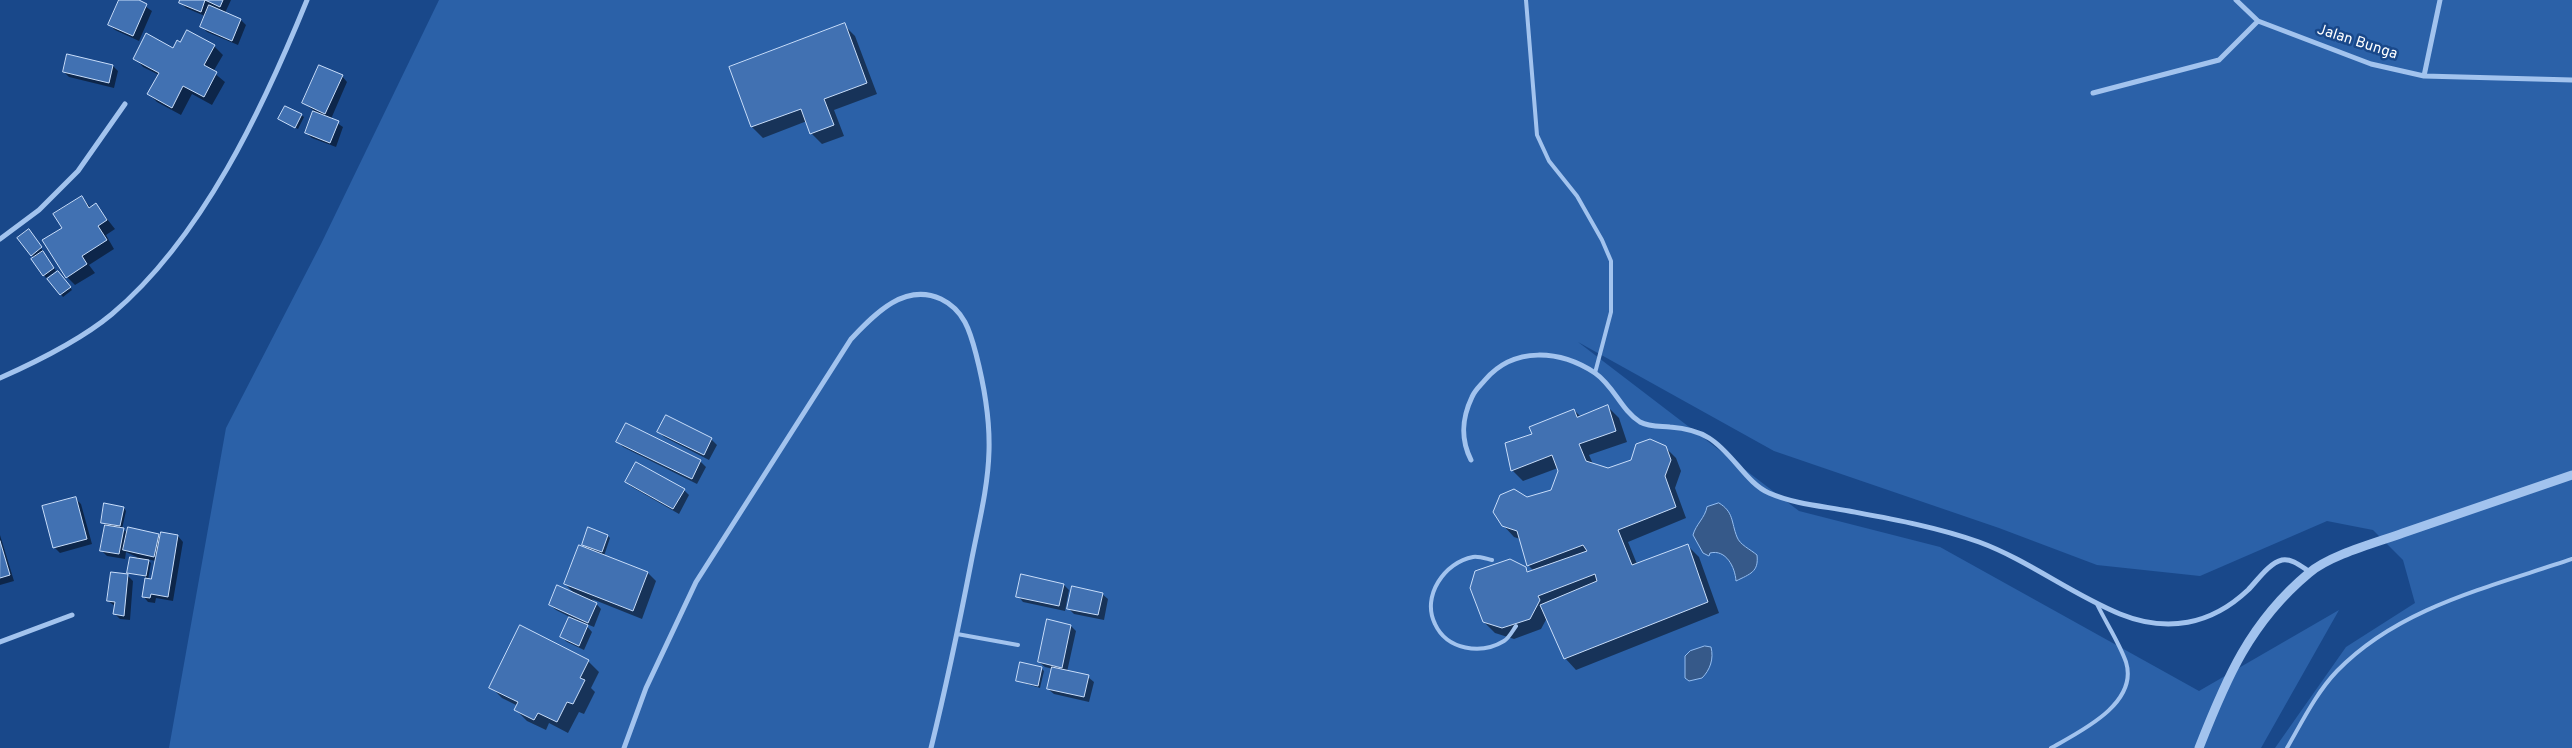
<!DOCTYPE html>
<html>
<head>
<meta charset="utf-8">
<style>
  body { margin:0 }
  canvas { display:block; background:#19488a }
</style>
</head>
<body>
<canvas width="2572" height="748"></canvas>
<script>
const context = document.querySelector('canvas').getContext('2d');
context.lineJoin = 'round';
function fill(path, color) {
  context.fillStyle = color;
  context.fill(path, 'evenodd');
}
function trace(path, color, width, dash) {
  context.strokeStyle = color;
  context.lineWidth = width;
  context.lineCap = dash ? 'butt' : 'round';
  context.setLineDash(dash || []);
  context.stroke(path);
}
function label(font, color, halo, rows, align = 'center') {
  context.font = font + ' Overpass,sans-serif';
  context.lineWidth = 5;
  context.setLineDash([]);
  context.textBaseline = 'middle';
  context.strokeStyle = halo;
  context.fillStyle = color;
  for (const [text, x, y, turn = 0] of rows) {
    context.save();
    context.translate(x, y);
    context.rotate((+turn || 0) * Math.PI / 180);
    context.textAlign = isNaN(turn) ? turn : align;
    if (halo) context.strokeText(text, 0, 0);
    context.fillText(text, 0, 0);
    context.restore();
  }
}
fill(new Path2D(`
  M439,0H2572V748H2275L2346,647L2415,603L2403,560L2373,530L2327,521L2200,576L2097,565L1999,528L1774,451L1578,342L1799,511L1940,547L2199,691L2339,610L2261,748H169L226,428L321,244Z`), '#2b61a8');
const water = new Path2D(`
  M1719,503C1734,512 1731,522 1737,537C1740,545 1750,549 1757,555C1759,572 1750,574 1736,581C1735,567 1726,549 1710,553L1709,556L1703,553L1693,535C1696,524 1705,518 1707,507Z
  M1705,646L1711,647C1714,659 1710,670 1702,678L1689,681L1685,678V656L1690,651Z`);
fill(water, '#365989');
trace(water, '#94bdf0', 1);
fill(new Path2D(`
  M120,0H136L152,11L139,41L115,30L109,24Z
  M181,0H231L225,13L241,20L246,25L238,45L207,32L201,26L205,16L186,8L180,2Z
  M844,25L855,36L877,94L834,110L844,136L822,144L811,133L807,121L763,138L752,127L730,67Z
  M181,43L214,46L223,55L213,72L225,82L212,105L192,94L181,115L157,102L149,94L159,75L143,67L135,58L174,49Z
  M113,66L118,71L114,88L69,77L64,72Z
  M342,76L347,82L331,119L343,127L336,147L312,138L306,133L314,111L304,103Z
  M301,115L304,117L298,129L279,119Z
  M82,197L91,208L96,205L115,229L106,235L114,249L89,265L95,273L75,285L67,277L63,228Z
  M31,233L56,271L46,278L32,255Z
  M60,275L72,290L63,297L49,280Z
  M1608,407L1619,418L1627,442L1589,455L1593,464L1608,470L1665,447L1676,458L1681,471L1675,488L1686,518L1628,542L1637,564L1688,546L1699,557L1719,613L1576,670L1565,658L1547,618L1541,629L1514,639L1495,633L1484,622L1525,568L1529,573L1534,571L1528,565L1520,539L1514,537L1503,525L1527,498L1552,491L1560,471L1558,468L1523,481L1512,470L1533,434L1574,410L1581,417Z
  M666,417L711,439L717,445L709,460L664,437L659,432Z
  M618,442L700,461L706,467L697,484L623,447Z
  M626,482L684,490L689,495L679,514L632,487Z
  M75,498L81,504L92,544L60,553L54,547Z
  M124,508L126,511L122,529L128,533L158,535L161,538L178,536L183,542L173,601L156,598L155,603L148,602L143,596L146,577L128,572L137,557L126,552L125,559L107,556L101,550L106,525L102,522ZM146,559L156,561L152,580H148L151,563Z
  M0,535L14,581L0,585Z
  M608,536L610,538L604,556L648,573L656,581L642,619L592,599L601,609L594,627L584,623L592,632L584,650L567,642L561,637L570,617L556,610L550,605L575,594L565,584L589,550L583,545Z
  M127,575L133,581L130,620L120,619L114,613L115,606L108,601Z
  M1064,585L1069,590L1065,611L1023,602L1018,596Z
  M1102,594L1108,599L1104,620L1074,614L1068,608Z
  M1071,626L1076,631L1067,672L1088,677L1094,682L1089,702L1054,694L1048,689L1053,669L1045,667L1039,662Z
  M588,661L599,672L591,688L595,692L584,714L579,712L568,733L549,723L546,730L527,721L516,710L518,706L502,698L491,687Z
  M1041,668L1044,671L1040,688L1017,681Z`), '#0007');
const building = new Path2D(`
  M119,0H139L147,4L133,36L108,25Z
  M180,0H223L220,7L205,0L201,12L179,3Z
  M209,5L241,19L232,41L200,27Z
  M845,23L867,83L824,99L834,125L810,134L801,109L751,127L729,67Z
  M187,30L215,45L204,65L217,72L204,97L183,86L172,108L147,94L159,73L133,59L146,33L173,48L177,40L180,42Z
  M67,54L113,65L109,83L63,72Z
  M319,65L343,75L325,114L302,103Z
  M285,106L302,114L295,128L278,119Z
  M313,111L339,121L330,143L305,133Z
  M82,196L89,208L96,203L107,220L98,226L107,240L82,256L87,264L66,278L42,240L62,228L53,214Z
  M29,229L42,247L31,256L17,238Z
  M43,251L54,268L43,276L31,259Z
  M58,271L71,287L60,295L47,279Z
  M1608,405L1616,431L1579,444L1586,461L1608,468L1631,460L1636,444L1650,439L1666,446L1671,460L1665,476L1676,507L1618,530L1632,565L1688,544L1708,602L1564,659L1540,605L1597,581L1595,574L1538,596L1540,600L1530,619L1502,628L1483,622L1470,588L1475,571L1510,559L1526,567L1527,572L1587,551L1583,545L1527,566L1517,531L1502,526L1493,512L1500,495L1514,489L1527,497L1551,490L1558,471L1552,455L1511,471L1505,443L1532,434L1529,427L1574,409L1577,417Z
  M666,415L712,438L704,455L657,432Z
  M626,423L701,460L692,479L616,442Z
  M636,462L685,489L673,509L625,482Z
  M76,497L87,539L53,548L42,506Z
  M104,503L124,507L120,526L101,523Z
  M105,525L124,528L119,554L100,551Z
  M128,527L159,534L154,557L123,550Z
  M588,527L608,535L602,552L582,545Z
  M161,532L178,535L168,597L151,594L150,598L142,597L145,578L151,579Z
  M0,541L10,575L0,578Z
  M579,545L648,572L633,611L564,584Z
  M130,557L149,560L146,576L127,573Z
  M111,572L128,574L124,616L113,614L115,602L107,601Z
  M1021,574L1064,584L1059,606L1016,597Z
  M557,585L597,603L588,623L549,605Z
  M1072,586L1103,593L1098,615L1067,609Z
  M569,617L588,625L579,646L560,637Z
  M1047,619L1071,625L1062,668L1038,662Z
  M520,625L589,660L580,678L585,680L573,704L567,702L557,722L538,713L534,720L514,710L518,702L489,688Z
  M1020,662L1042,667L1038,686L1016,681Z
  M1052,667L1089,675L1084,697L1047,689Z`);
fill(building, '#4171b2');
trace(building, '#c8ddfa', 1);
trace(new Path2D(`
  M1526,0L1537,135L1549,161L1577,196L1602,240L1611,261V312L1595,373
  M1492,560C1487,559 1479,556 1473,557C1445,562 1421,596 1435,624C1447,650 1481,655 1504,641C1509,638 1513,630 1516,626
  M957,634L1018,645
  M2051,748C2079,732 2139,704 2126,662C2119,642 2106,623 2097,604
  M2287,748C2302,722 2316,693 2337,671C2399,607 2490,587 2572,559`), '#a2c3ee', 4);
trace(new Path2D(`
  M2236,0L2258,21L2371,64L2424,76L2572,80
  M2424,76L2440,0
  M2093,93L2219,60L2258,21
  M0,239L39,210L78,171L125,104
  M0,378C36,362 82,339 112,314C203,237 263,108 307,0
  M1471,460C1460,438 1462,418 1472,397C1475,390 1480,386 1485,380C1514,346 1560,350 1595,373C1614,386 1621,410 1640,422C1649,427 1661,426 1670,427C1683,428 1698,431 1709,438C1732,452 1747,484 1769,493C1794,504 1822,506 1849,511C1892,519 1937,527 1979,542C2028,560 2071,594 2120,614C2167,633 2211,625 2248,590C2257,581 2269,563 2282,560C2292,558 2302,567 2310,572
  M0,642L72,615
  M624,748L646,688L696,582L851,339C874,315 904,282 941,299C964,310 970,331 976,354C984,385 990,419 989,451C988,489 978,526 971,563C959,625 946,687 931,748`), '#a2c3ee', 5);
trace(new Path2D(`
  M2199,748C2226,679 2250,622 2309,573C2330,555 2375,543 2403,533C2459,514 2516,494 2572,475`), '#a2c3ee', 9);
label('15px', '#fff', '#19488a', [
  ["Jalan Bunga",2357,43,18]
]);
</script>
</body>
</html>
